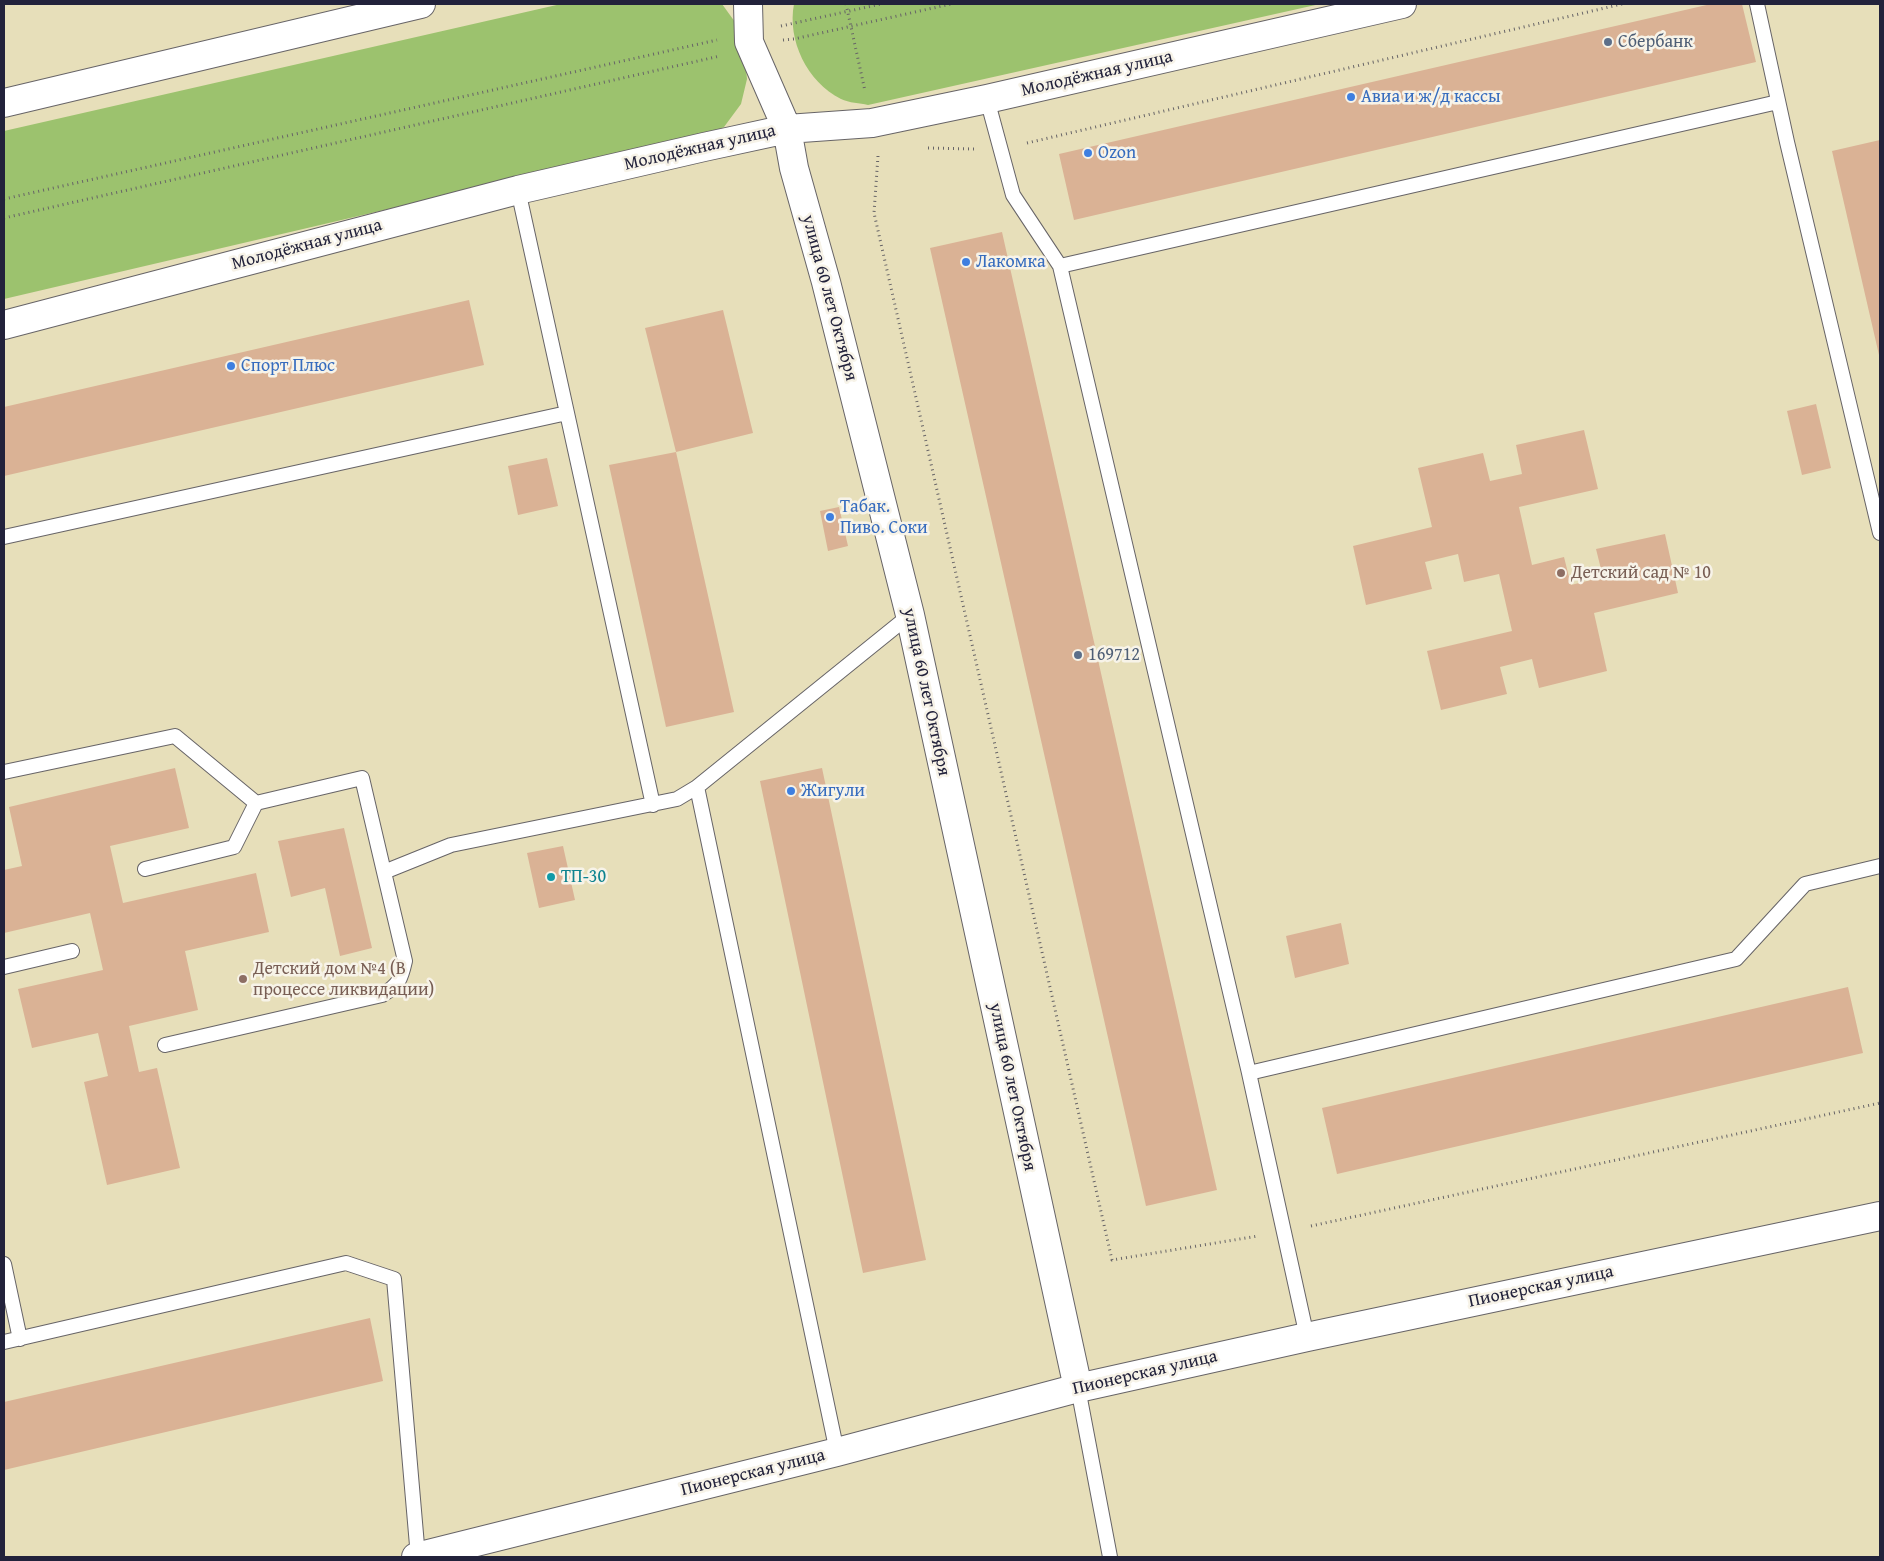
<!DOCTYPE html>
<html>
<head>
<meta charset="utf-8">
<style>
  body { margin:0 }
  #map { position:relative; width:1884px; height:1561px; overflow:hidden; background:#e7dfba; font-family:"Gentium Book Plus",serif }
  canvas { display:block }
  .frame { position:absolute; inset:0; border:5px solid #22223b; pointer-events:none }
</style>
</head>
<body>
<div id="map">
<canvas width="1884" height="1561"></canvas>
<div class="frame"></div>
</div>
<script>
const context = document.querySelector('canvas').getContext('2d');
context.lineJoin = 'round';
function fill(path, color) {
  context.fillStyle = color;
  context.fill(path, 'evenodd');
}
function trace(path, color, width, dash) {
  context.strokeStyle = color;
  context.lineWidth = width;
  context.lineCap = dash ? 'butt' : 'round';
  context.setLineDash(dash || []);
  context.stroke(path);
}
function label(font, color, halo, rows, align = 'center') {
  context.font = font + ' "Gentium Book Plus",serif';
  context.lineWidth = 5;
  context.setLineDash([]);
  context.textBaseline = 'middle';
  context.strokeStyle = halo;
  context.fillStyle = color;
  for (const [text, x, y, turn = 0] of rows) {
    context.save();
    context.translate(x, y);
    context.rotate((+turn || 0) * Math.PI / 180);
    context.textAlign = isNaN(turn) ? turn : align;
    if (halo) context.strokeText(text, 0, 0);
    context.fillText(text, 0, 0);
    context.restore();
  }
}
fill(new Path2D(`
  M561,4H722L735,22L744,50L747,79L741,104L724,127L709,134L4,299V131Z
  M794,4H1320L868,105C860,103 849,103 841,99C807,82 787,40 794,4Z`), '#9cc26e');
fill(new Path2D(`
  M1711,4H1742L1756,62L1074,220L1059,154Z
  M1880,140V355H1879L1832,151Z
  M1002,232L1217,1190L1146,1206L930,248Z
  M469,300L484,365L4,476V407Z
  M723,310L753,433L676,452L645,328Z
  M1816,404L1831,468L1802,475L1787,411Z
  M1584,430L1598,489L1519,507L1532,565L1564,557L1571,585L1603,577L1596,549L1665,534L1678,593L1594,613L1607,671L1539,688L1532,659L1500,667L1507,694L1441,710L1427,651L1512,631L1499,574L1464,582L1458,554L1425,562L1432,589L1366,605L1353,546L1432,527L1418,468L1483,453L1490,481L1522,474L1516,445Z
  M676,452L734,712L666,727L609,465Z
  M547,458L558,506L518,515L508,466Z
  M839,507L848,546L828,551L820,511Z
  M175,768L189,828L110,846L123,903L256,873L269,932L185,951L198,1010L129,1026L139,1072L157,1068L180,1168L107,1185L84,1082L108,1076L98,1033L32,1048L18,989L103,970L90,913L4,933V870L22,866L9,807Z
  M822,768L926,1260L863,1273L760,781Z
  M344,828L372,948L340,956L325,888L291,897L278,841Z
  M563,846L575,900L539,908L527,853Z
  M1341,923L1349,964L1295,978L1286,936Z
  M1848,987L1863,1053L1337,1174L1322,1108Z
  M370,1318L383,1381L4,1470V1402Z`), '#dab295');
const lane = new Path2D(`
  M1757,4L1787,142L1880,533
  M987,99L1013,195L1060,266
  M1778,102L1060,266L1249,1073L1736,959L1805,884L1880,866
  M518,190L567,413
  M4,537L567,413L653,805
  M4,772L175,736L256,803L362,778L384,872L451,845L677,799L697,787L837,1452
  M697,787L910,615
  M145,869L234,847L256,803
  M4,967L72,951
  M165,1045L382,995C399,985 401,979 405,961L384,872
  M1249,1073L1307,1337
  M4,1264L20,1339
  M4,1342L346,1263L394,1279L418,1557
  M1078,1388L1110,1557`);
const secondary = new Path2D(`
  M748,4L749,42L787,129L794,168L826,282L910,615L1078,1388
  M4,103L421,4
  M4,325L518,190L704,147L787,129L872,123L987,99L1402,4
  M416,1557L837,1452L1078,1388L1307,1337L1880,1216`);
trace(lane, '#676467', 16);
trace(secondary, '#676467', 30);
trace(new Path2D(`
  M846,4L865,91
  M781,26L881,4
  M783,40L794,39L951,4
  M1027,143L1622,4
  M928,148L974,149
  M878,156L874,213L1112,1260L1258,1236
  M4,199L717,40
  M4,218L720,56
  M1311,1226L1880,1103`), '#676467', 3, [1, 4]);
trace(lane, '#fff', 14);
trace(secondary, '#fff', 28);
for (const [x, y, r, color] of [
  [1608,42,5,"#5c6f8a"],
  [1351,97,5,"#3f7fe0"],
  [1088,153,5,"#3f7fe0"],
  [966,262,5,"#3f7fe0"],
  [231,366,5,"#3f7fe0"],
  [830,517,5,"#3f7fe0"],
  [1561,573,5,"#8d6e63"],
  [1078,655,5,"#5c6f8a"],
  [791,791,5,"#3f7fe0"],
  [551,877,5,"#0f9aa8"],
  [243,979,5,"#8d6e63"]
]) {
  const dot = new Path2D();
  dot.arc(x, y, r, 0, 2 * Math.PI);
  context.fillStyle = color;
  context.fill(dot);
  trace(dot, '#f7f3e8', 2);
}
label('18px', '#4e5e75', '#f7f3e8', [
  ["Сбербанк",1618,42],
  ["169712",1088,655]
], 'left');
label('18px', '#22223b', '#f7f3e8', [
  ["Молодёжная улица",1097,74,-13],
  ["Молодёжная улица",700,148,-13],
  ["Молодёжная улица",307,245,-15],
  ["улица 60 лет Октября",829,298,75],
  ["улица 60 лет Октября",926,692,78],
  ["улица 60 лет Октября",1012,1087,78],
  ["Пионерская улица",1541,1287,-12],
  ["Пионерская улица",1145,1373,-13],
  ["Пионерская улица",753,1473,-14]
]);
label('18px', '#366cbe', '#f7f3e8', [
  ["Авиа и ж/д кассы",1361,97],
  ["Ozon",1098,153],
  ["Лакомка",976,262],
  ["Спорт Плюс",241,366],
  ["Табак.",840,507],
  ["Пиво. Соки",840,528],
  ["Жигули",801,791]
], 'left');
label('18px', '#785e54', '#f7f3e8', [
  ["Детский сад № 10",1571,573],
  ["Детский дом №4 (В",253,969],
  ["процессе ликвидации)",253,990]
], 'left');
label('18px', '#0d838f', '#f7f3e8', [
  ["ТП-30",561,877]
], 'left');
</script>
</body>
</html>
